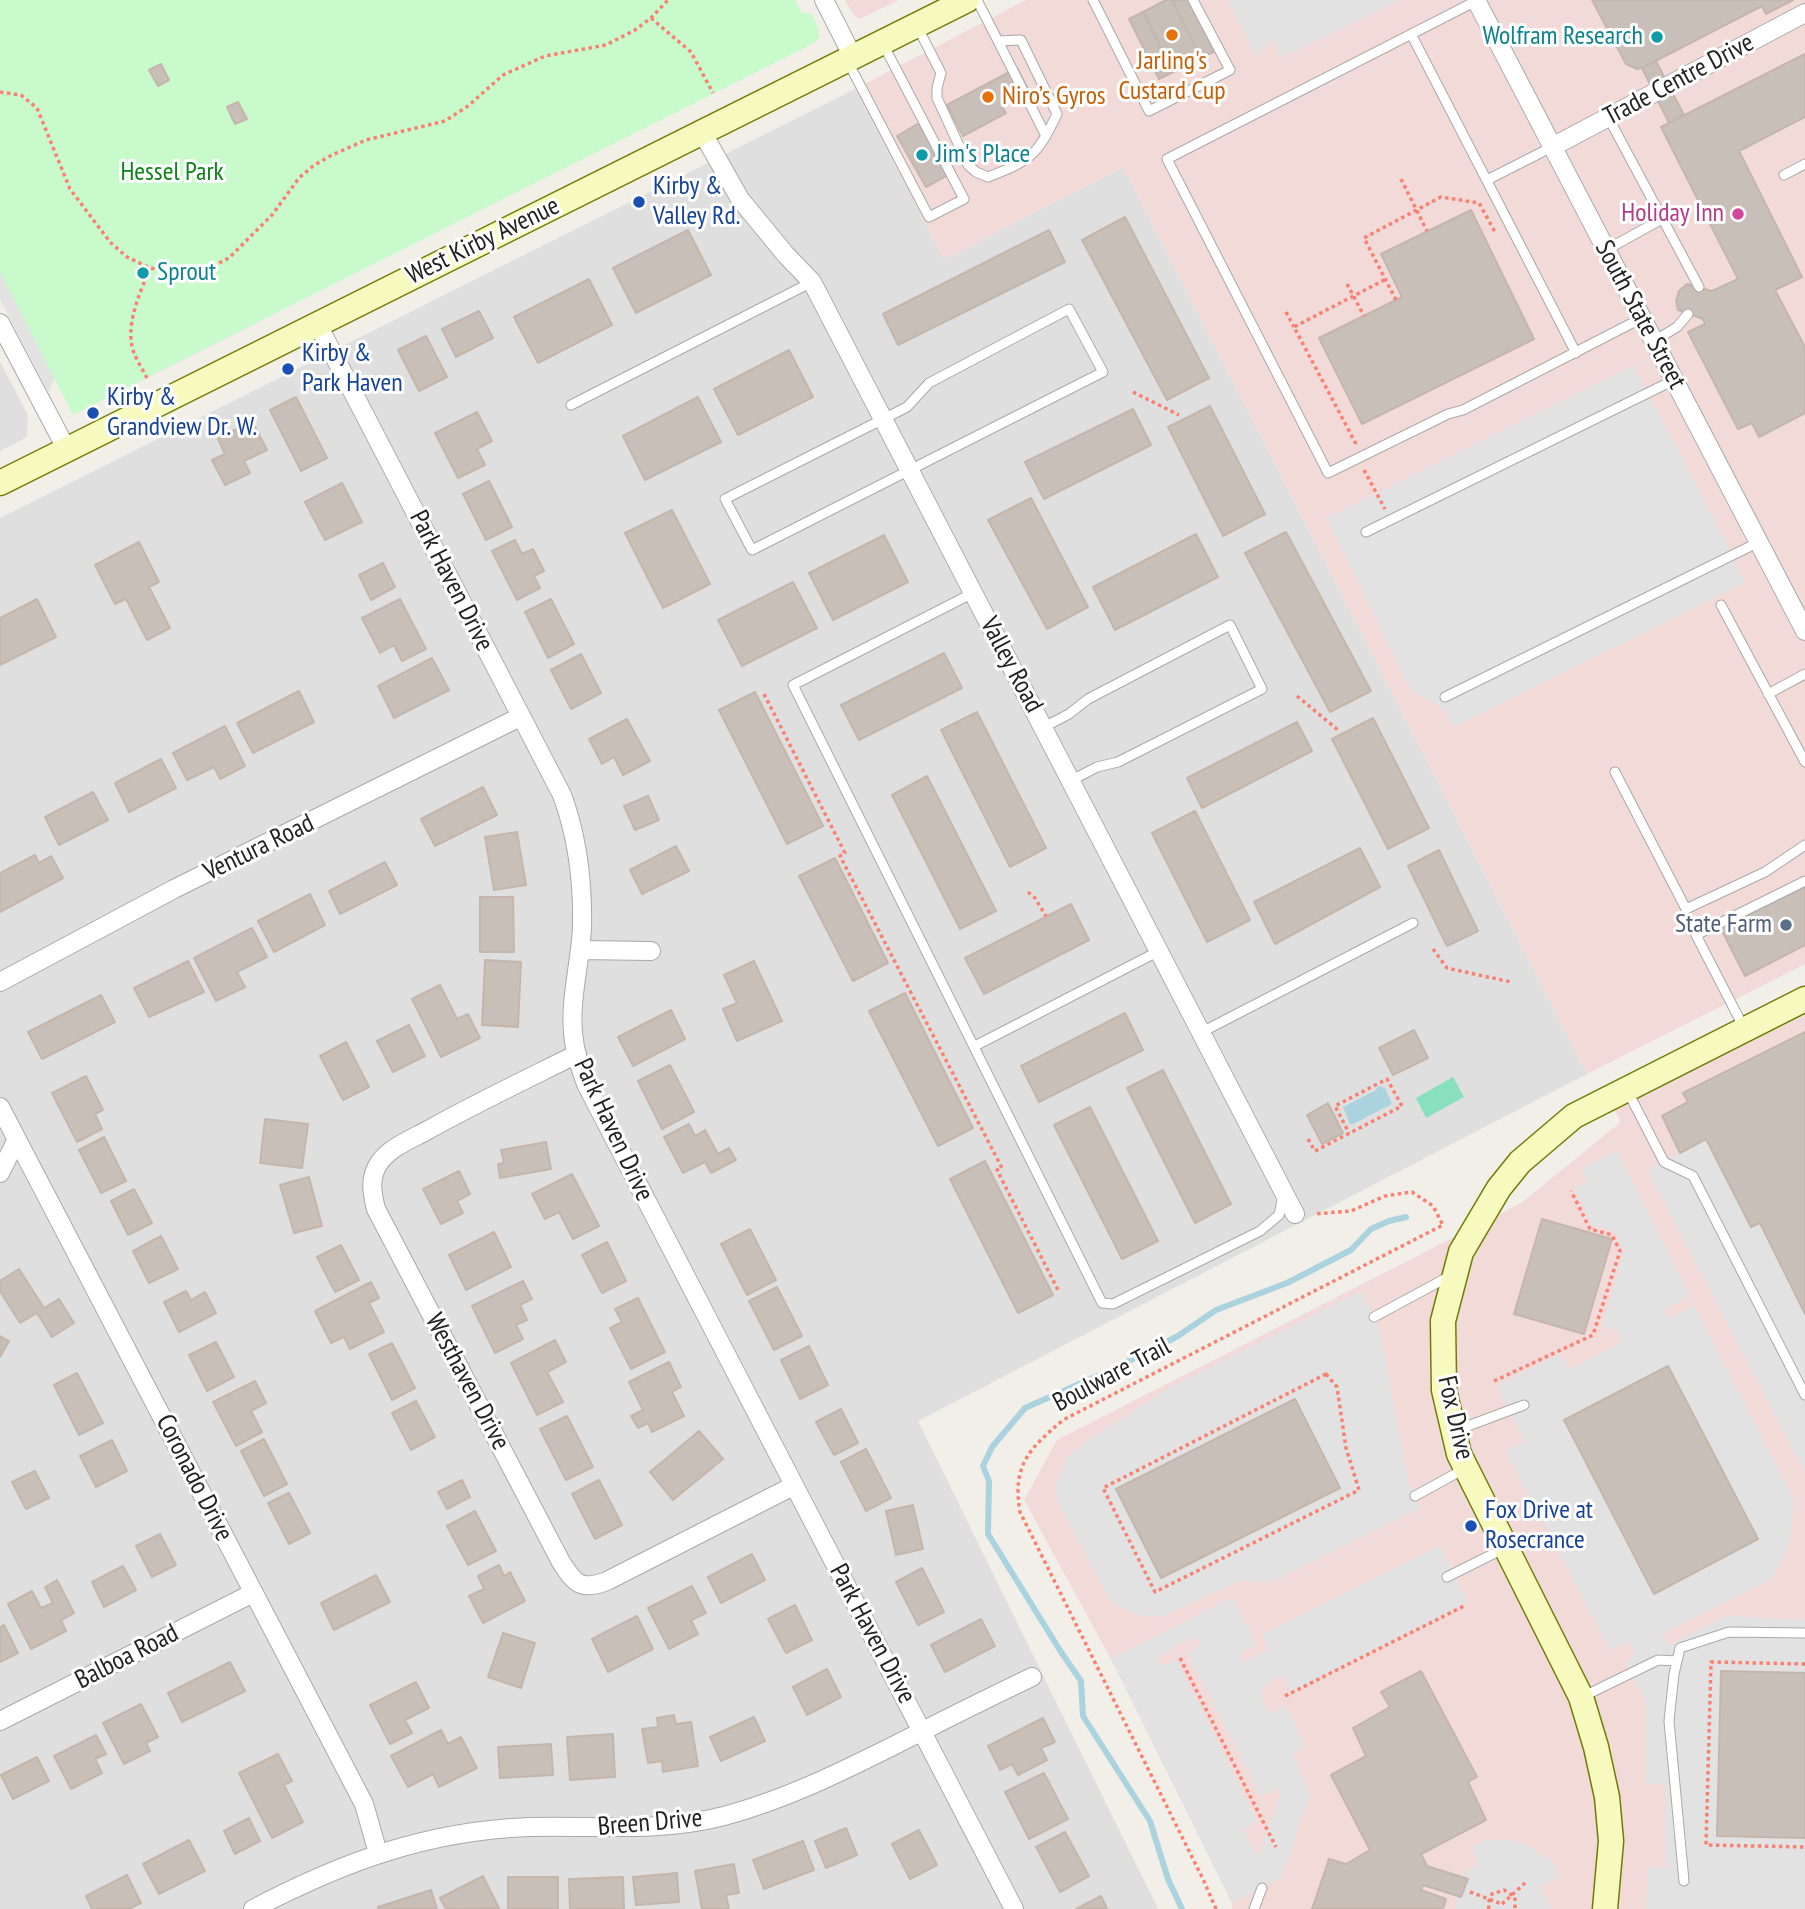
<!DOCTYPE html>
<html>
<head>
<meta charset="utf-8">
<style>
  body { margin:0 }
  canvas { display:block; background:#f2efe9 }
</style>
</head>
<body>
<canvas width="1805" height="1909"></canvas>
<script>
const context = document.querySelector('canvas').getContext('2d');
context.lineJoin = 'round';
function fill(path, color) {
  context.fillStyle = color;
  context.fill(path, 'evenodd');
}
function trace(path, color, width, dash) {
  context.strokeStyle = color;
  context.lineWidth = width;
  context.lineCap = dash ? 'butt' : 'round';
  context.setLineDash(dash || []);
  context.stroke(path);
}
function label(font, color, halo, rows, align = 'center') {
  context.font = font + ' "PT Sans Narrow",sans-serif';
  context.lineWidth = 6;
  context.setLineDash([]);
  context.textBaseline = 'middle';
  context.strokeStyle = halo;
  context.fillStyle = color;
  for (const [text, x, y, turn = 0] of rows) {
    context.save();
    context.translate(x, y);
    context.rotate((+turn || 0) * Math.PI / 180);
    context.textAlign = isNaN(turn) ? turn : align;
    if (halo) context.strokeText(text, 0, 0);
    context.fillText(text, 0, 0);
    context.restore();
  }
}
fill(new Path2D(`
  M855,89L944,259L1123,167L1587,1074L918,1421L1158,1909H0V518Z
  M0,362L28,415L27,437L0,451Z`), '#e0dfdf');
fill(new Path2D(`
  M845,0H899L860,19L853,14Z
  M1026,0H1805V964L1587,1074L1123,167L944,259L855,89Z
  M1805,1015V1909H1232V1903L1111,1659L1024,1500L1057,1440L1521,1203L1621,1122L1615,1110Z`), '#f2dad9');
fill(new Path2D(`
  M0,0H795L802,13L812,14L818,29L819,38L814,43L73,415L0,272Z`), '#c8facc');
fill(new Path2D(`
  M1453,1077L1464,1097L1426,1118L1416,1098Z`), '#88e0be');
fill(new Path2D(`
  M1227,0H1399L1281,58L1272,40L1257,57Z
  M0,272L54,378L49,393L0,300Z
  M1633,365L1733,556L1745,583L1453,727L1445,710L1411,690L1326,518Z
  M1706,1139L1751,1227L1760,1223L1805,1314V1473L1647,1170Z
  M1617,1151L1690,1296L1664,1310L1669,1318L1694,1305L1793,1498L1792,1527L1785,1554L1770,1580L1662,1634L1669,1645L1726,1616L1805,1620V1673L1721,1671L1717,1835L1805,1838V1909H1646L1648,1867L1666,1868L1665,1784L1646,1783V1702L1626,1664L1636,1651L1629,1641L1610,1650L1505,1451L1524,1441L1496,1386L1560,1354L1569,1369L1622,1342L1615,1329L1602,1327L1624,1251L1615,1232L1591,1224L1574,1188L1587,1181L1581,1169ZM1668,1366L1758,1539L1654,1594L1564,1420Z
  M1361,1291L1379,1326L1408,1481L1420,1508L1273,1582L1239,1581L1164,1616L1143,1617L1112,1604L1060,1507L1055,1487L1066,1458L1085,1442L1172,1386ZM1295,1399L1340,1488L1161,1578L1116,1489Z
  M1440,1546L1468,1602L1291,1692L1282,1674L1262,1688L1261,1697L1270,1714L1286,1706L1306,1747L1292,1755L1310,1793L1282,1878L1232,1903L1111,1659L1232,1597L1257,1645L1240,1654L1244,1662L1269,1649L1262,1634ZM1194,1637L1200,1640V1647L1187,1653L1261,1796L1275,1789L1281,1792L1260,1853L1255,1852L1243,1829L1257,1821L1176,1659L1164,1666L1159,1662L1158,1656Z
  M1505,1839L1525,1844L1551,1861L1560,1877L1540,1887L1551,1906L1550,1909H1455L1458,1896L1461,1897L1468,1879L1463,1877L1469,1869L1479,1863L1471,1847L1486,1840Z`), '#e2e2e2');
fill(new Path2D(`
  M1378,1086L1385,1088L1392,1104L1353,1124H1350L1343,1107L1376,1090Z`), '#aad3df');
trace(new Path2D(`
  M1182,1909L1168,1879L1150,1821L1083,1716L1081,1681L1061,1652L988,1534L989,1481L983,1466L992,1447L1025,1408L1113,1369L1178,1336L1216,1310L1287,1283L1351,1250L1371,1229L1389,1221L1406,1217`), '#aad3df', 6);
const building = new Path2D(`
  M1166,0H1172L1201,58L1173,72L1143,12Z
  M1172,0H1189L1215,51L1201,58Z
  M1592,0H1793L1766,14L1762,6L1642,68L1637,69L1626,64Z
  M1143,12L1173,72L1159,79L1129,19Z
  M1805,54V117L1739,151L1802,277L1775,290L1805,347V413L1759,437L1752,423L1738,429L1688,332L1705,324L1703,319L1678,310L1676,301L1679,291L1687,284L1712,291L1738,279L1661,127Z
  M1656,61L1684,115L1669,123L1642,68Z
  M161,64L169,80L158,86L149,70Z
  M1017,68L1028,89L1000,104L1006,113L963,136L947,105Z
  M238,102L247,119L235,124L227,107Z
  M919,123L948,175L926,187L897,136Z
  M1471,210L1534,339L1362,424L1319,338L1402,297L1381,254Z
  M1125,217L1209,378L1167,400L1082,240Z
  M688,230L711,275L636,313L613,268Z
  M1049,230L1065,262L898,345L883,314Z
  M589,279L612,325L538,363L514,317Z
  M479,311L493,338L456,357L442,329Z
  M426,336L447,377L419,391L398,350Z
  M789,350L813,397L738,435L714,389Z
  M296,397L327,458L301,471L270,410Z
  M698,397L721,442L645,480L623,436Z
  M1210,406L1265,514L1223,536L1168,427Z
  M1133,409L1151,445L1044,499L1025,462Z
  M477,412L492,441L477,449L485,465L458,478L435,433Z
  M252,421L267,450L244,461L250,473L225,485L212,460L225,454L218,439Z
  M489,481L512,527L486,540L463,494Z
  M342,483L362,522L325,540L305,502Z
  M1031,498L1088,607L1047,629L988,520Z
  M672,510L710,584L663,608L625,533Z
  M1286,532L1371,691L1330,712L1245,553Z
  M1196,534L1218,577L1115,630L1093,587Z
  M884,535L908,582L833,620L809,573Z
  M515,540L522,554L533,549L544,571L534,576L540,588L517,600L492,551Z
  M139,542L159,582L149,587L170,628L147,640L126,599L115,604L95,565Z
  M383,563L395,587L371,600L359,575Z
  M793,582L817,628L742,666L718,620Z
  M37,599L56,637L0,665V618Z
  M400,599L426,649L402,661L394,645L380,653L362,618Z
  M551,599L574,644L548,658L525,612Z
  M944,653L962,688L859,740L841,705Z
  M581,654L601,693L571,709L551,670Z
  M432,658L449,690L394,718L378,686Z
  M299,691L314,722L253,753L237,723Z
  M755,692L823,826L787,844L719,710Z
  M977,712L1046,848L1010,867L941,730Z
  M1373,718L1429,828L1388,849L1332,739Z
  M627,719L650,761L623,775L614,757L602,764L589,739Z
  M1297,722L1312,751L1202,808L1187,778Z
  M225,726L245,766L220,779L214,767L187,780L173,753Z
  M161,759L176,788L129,812L115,783Z
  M927,776L996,911L960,929L892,795Z
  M483,787L497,815L435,846L421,819Z
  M93,792L108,820L59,845L45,817Z
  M648,796L659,820L635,830L624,806Z
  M1195,811L1250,920L1207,942L1152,833Z
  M517,832L526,885L494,890L485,837Z
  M676,846L689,871L642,894L630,870Z
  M1360,848L1380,887L1275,944L1254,902Z
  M1439,850L1478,931L1447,946L1408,866Z
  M35,855L39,863L51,856L63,878L0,912V873Z
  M835,858L888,963L853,981L799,876Z
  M385,862L397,885L340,914L329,891Z
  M1805,883V945L1745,976L1720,927Z
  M310,894L325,925L274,952L258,921Z
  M480,897H513L514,952H480Z
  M1071,904L1089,940L984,994L965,958Z
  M252,928L267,957L237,972L245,987L216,1001L194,958Z
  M485,960L521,962L518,1027L482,1025Z
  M188,961L204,992L149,1017L134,988Z
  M754,961L782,1021L737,1041L723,1009L737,1003L724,975Z
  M440,985L457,1019L468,1014L480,1038L441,1057L412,999Z
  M905,993L973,1128L938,1146L869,1011Z
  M101,995L115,1022L42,1059L28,1032Z
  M671,1010L685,1039L633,1066L618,1037Z
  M1125,1013L1143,1050L1039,1102L1021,1066Z
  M409,1025L425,1056L393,1072L377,1041Z
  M1414,1030L1428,1058L1393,1075L1379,1048Z
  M1805,1032V1314L1760,1223L1751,1227L1706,1139L1680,1153L1662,1116L1688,1102L1683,1093Z
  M346,1042L369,1087L343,1100L320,1056Z
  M670,1065L694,1112L662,1129L638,1081Z
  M1163,1070L1231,1204L1195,1223L1127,1088Z
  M86,1076L103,1110L95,1114L102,1129L77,1142L52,1093Z
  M1328,1103L1343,1133L1322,1144L1307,1115Z
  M1090,1107L1158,1241L1122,1259L1054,1125Z
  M265,1119L308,1124L302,1168L260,1163Z
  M689,1124L695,1136L705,1130L718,1154L729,1148L736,1160L711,1173L705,1162L683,1173L664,1137Z
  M104,1137L126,1181L101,1193L79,1150Z
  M546,1142L551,1169L500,1178L498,1164L504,1163L501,1150Z
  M985,1161L1053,1295L1018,1313L950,1179Z
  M459,1171L470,1194L457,1201L463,1213L441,1224L423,1189Z
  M572,1174L599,1226L573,1239L559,1212L545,1219L532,1194Z
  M309,1177L322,1226L294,1233L280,1185Z
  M134,1189L152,1223L128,1235L111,1201Z
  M1542,1219L1612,1239L1584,1334L1514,1314Z
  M750,1229L776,1280L747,1295L721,1244Z
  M494,1232L511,1267L466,1290L449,1255Z
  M161,1236L178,1269L149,1283L133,1251Z
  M607,1242L626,1281L602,1293L582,1255Z
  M341,1245L359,1280L335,1292L317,1257Z
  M19,1269L44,1308L59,1299L74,1323L52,1337L37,1313L20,1323L0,1291V1281Z
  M523,1281L532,1299L520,1305L527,1320L516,1325L523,1339L495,1353L472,1306Z
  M371,1282L379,1298L369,1303L384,1332L350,1349L344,1337L331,1343L315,1311Z
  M777,1287L802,1336L774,1350L749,1301Z
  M186,1291L191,1300L205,1292L216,1313L179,1332L164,1302Z
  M638,1298L665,1352L631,1369L610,1328L622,1322L615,1309Z
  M0,1336L9,1341L0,1357Z
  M555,1340L566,1362L547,1372L563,1402L537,1415L511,1363Z
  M216,1342L234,1377L207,1391L189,1355Z
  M392,1343L415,1388L392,1400L369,1354Z
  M809,1346L828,1385L800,1399L781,1360Z
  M669,1362L681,1387L672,1392L684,1416L652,1432L648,1423L638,1428L631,1416L643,1410L629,1382Z
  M1668,1366L1758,1539L1654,1594L1564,1420Z
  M77,1373L103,1423L79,1435L54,1385Z
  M255,1381L266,1403L251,1411L262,1432L236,1446L213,1402Z
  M1295,1399L1340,1488L1161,1578L1116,1489Z
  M416,1401L435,1437L411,1450L392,1413Z
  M841,1409L858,1443L834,1455L816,1422Z
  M567,1416L593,1467L566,1480L540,1429Z
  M699,1431L723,1459L673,1500L650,1472Z
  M264,1439L287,1484L264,1496L241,1451Z
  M112,1440L127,1471L96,1487L80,1456Z
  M866,1449L891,1498L866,1511L841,1462Z
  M35,1471L49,1498L26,1509L12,1482Z
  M462,1480L470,1497L447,1509L438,1492Z
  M599,1480L622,1525L595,1539L572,1494Z
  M289,1493L310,1533L289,1544L268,1503Z
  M913,1505L923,1549L896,1555L886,1511Z
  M475,1511L496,1551L468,1565L447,1526Z
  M160,1534L176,1565L152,1577L136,1546Z
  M752,1554L765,1580L721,1603L708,1577Z
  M499,1565L504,1576L510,1572L525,1601L483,1623L469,1596L484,1589L478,1576Z
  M123,1566L136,1590L104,1607L92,1582Z
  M922,1568L944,1612L918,1625L896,1582Z
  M376,1575L390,1602L334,1630L321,1603Z
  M57,1580L74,1613L61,1620L66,1631L31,1649L8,1604L32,1591L41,1608L53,1603L45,1587Z
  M692,1586L706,1613L691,1620L698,1634L669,1649L648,1608Z
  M795,1605L812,1640L786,1653L768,1619Z
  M637,1616L653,1649L608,1672L592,1639Z
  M981,1619L995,1646L945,1672L931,1645Z
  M4,1625L18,1653L0,1662V1627Z
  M503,1633L535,1643L521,1688L488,1677Z
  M230,1662L245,1691L182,1722L168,1693Z
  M827,1669L841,1697L807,1715L793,1687Z
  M1421,1671L1477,1777L1468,1782L1486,1820L1421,1854L1427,1866L1468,1879L1461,1897L1423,1885L1421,1890L1446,1899L1443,1909H1312L1329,1859L1346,1864L1370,1850L1331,1775L1366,1756L1353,1728L1390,1707L1381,1692Z
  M1721,1671L1805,1673V1838L1717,1836Z
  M416,1682L429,1708L405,1720L412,1733L390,1744L370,1705Z
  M141,1704L158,1737L146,1743L150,1751L124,1764L103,1723Z
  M674,1715L676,1724L691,1722L698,1766L663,1772L662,1761L648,1763L642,1729L658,1727L657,1718Z
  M754,1717L765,1741L721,1761L710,1737Z
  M1043,1718L1055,1742L1041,1748L1047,1760L1018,1775L1012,1764L1000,1770L988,1746Z
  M441,1730L448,1744L461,1737L477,1768L439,1787L433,1774L408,1787L391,1756Z
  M613,1734L615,1777L570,1780L567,1737Z
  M96,1735L106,1754L95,1759L102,1773L71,1789L54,1756Z
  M551,1744L553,1775L500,1778L498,1747Z
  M278,1754L292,1781L284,1785L303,1822L272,1838L239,1773Z
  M37,1757L49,1781L13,1799L1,1775Z
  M1044,1773L1068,1819L1029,1839L1005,1792Z
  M249,1818L260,1841L235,1854L224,1831Z
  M846,1828L857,1855L826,1868L815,1841Z
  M919,1830L937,1865L910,1879L892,1844Z
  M1065,1832L1089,1876L1060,1892L1036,1847Z
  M189,1840L205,1871L159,1894L143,1864Z
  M803,1841L814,1870L764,1889L753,1860Z
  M734,1864L739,1893L726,1895L729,1909H702L695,1871Z
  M677,1873L679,1902L636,1905L633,1877Z
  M127,1875L141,1903L129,1909H92L86,1896Z
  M483,1876L499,1908L446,1909L440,1898Z
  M508,1877H558V1909H508Z
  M623,1877L624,1909H570L569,1879Z
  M431,1890L437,1909H378V1907Z
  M1101,1896L1107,1909H1076Z`);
fill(building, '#c7bfb8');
trace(building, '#c4b6ab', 2);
const lane = new Path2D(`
  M1093,0L1149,111L1230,70L1193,0
  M1476,1L1167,159L1328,473L1448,414L1463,410L1642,318
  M917,26L941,73L937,88V98L968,165L976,172L988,177C1030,161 1037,156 1057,114L1021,40L998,41L977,0
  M1411,34L1576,353
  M998,41L1046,136
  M848,62L929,217L964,199L883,44
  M1608,117L1699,287
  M1784,175L1805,164
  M1487,180L1552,147
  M1606,250L1662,219
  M1069,309L1103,372L752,550L725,499L907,407L929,383Z
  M1654,341L1677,327L1688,314
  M571,405L812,282
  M1366,532L1674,380
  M973,593L793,685L1102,1303L1113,1304L1260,1231L1279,1215L1283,1195
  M1721,605L1805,762
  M1768,694L1805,674
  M1445,697L1759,542
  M1044,727L1069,714L1088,699L1230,625L1262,689L1118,762L1097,767L1072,780
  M1615,772L1686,909L1765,872L1805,845
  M1744,1028L1696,935L1805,881
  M1202,1032L1413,923
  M975,1046L1159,951
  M1627,1090L1664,1162L1693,1176L1805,1395
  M1374,1317L1450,1276
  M1457,1430L1524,1405
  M1415,1496L1464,1469
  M1447,1577L1505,1548
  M1582,1697L1658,1660L1677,1661
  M1684,1881L1669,1721L1674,1674L1680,1648L1729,1632L1805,1633
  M1254,1909L1262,1888`);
const street = new Path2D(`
  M824,0L853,57
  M1476,0L1805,631
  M702,132L740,199L786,255L812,282L1295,1214
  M1552,147L1805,13
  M0,323L67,450
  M318,325L562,795C578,838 583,882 582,928C580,967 567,1008 575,1047C577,1060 582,1072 586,1084L1014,1909
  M580,950L651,951
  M0,982L174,889L520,717
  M577,1054C527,1079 476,1103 428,1130C412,1139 390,1147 379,1163C369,1178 372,1193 376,1209L561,1562C575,1584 581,1591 607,1581L793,1486
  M0,1107L364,1804L378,1853
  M0,1173L17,1139
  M0,1721L253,1593
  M253,1909C343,1862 426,1831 529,1827C595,1825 658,1833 724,1816C784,1800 839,1773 895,1745C940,1722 986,1699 1032,1677`);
const secondary = new Path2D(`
  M0,483L967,0
  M1605,1909L1611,1841L1607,1797L1596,1747L1581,1697L1459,1454L1444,1390L1443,1321L1461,1252L1499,1188L1520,1162L1574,1116L1805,999`);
trace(lane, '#a9a9a9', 11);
trace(street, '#a9a9a9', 20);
trace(secondary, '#707d05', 27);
trace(new Path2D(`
  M651,18L691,52L713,93
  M0,92L21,95L37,108L70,189L110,242L127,257L150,268L184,273L209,268L229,258L272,215L299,178L313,166L332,155L366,140L445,121L468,106L503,75L545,56L606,45L635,30L651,18L668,0
  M1401,179L1427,231
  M1347,284L1364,316
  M1396,300L1364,238L1441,197L1479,203L1495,232
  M1286,312L1294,327
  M147,378C143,370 137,361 134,353C124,326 140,293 150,268
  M1133,392L1179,415
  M1356,444L1294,327L1386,279
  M1364,470L1385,509
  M764,694L845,853L840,856L1002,1168L997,1170L1059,1292
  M1297,696L1338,730
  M1028,892L1035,898L1046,916
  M1433,949L1447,968L1511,982
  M1308,1139L1315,1151L1402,1106L1387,1079L1335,1106L1349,1133
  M1326,1374L1337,1387L1346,1448L1359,1490L1155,1592L1103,1488Z
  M1494,1381L1593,1335L1620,1251L1612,1235L1590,1229L1571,1191
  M1180,1658L1276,1847
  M1805,1664L1711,1662L1706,1845L1805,1847
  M1285,1696L1466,1605
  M1470,1892L1502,1904
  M1502,1904L1525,1883
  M1216,1909L1203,1879L1020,1512C1012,1465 1029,1449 1063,1420L1443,1225L1433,1206L1412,1192L1385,1196L1351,1211L1314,1214
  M1489,1909L1488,1903L1492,1894L1504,1890L1515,1897V1909`), '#fa8072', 3.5, [3.5, 3.5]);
trace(lane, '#fff', 9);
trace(street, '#fff', 18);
trace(secondary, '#f7fabf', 24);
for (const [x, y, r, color] of [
  [1172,35,7,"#e8710a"],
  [1657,37,7,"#0f9aa8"],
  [988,97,7,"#e8710a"],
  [922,155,7,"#0f9aa8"],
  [639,202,7,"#1a4fb4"],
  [1738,214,7,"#d1479c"],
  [143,273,7,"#0f9aa8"],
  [288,369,7,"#1a4fb4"],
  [93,413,7,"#1a4fb4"],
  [1786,925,7,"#5c6f8a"],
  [1471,1526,7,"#1a4fb4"]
]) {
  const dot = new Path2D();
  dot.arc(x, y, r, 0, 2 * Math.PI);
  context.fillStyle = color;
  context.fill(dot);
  trace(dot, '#fff', 2.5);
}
label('26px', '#0d838f', '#fff', [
  ["Wolfram Research",1643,37,"right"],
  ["Jim's Place",936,155],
  ["Sprout",157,273]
], 'left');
label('26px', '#c56008', '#fff', [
  ["Jarling's",1172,62],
  ["Custard Cup",1172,92],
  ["Niro’s Gyros",1002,97,"left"]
]);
label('26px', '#222', '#fff', [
  ["Trade Centre Drive",1679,80,-28],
  ["West Kirby Avenue",483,241,-26],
  ["South State Street",1640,315,62],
  ["Park Haven Drive",451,581,63],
  ["Valley Road",1011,665,62],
  ["Ventura Road",259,848,-26],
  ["Park Haven Drive",613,1130,65],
  ["Boulware Trail",1112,1375,-28],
  ["Westhaven Drive",467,1382,62],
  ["Fox Drive",1455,1418,77],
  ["Coronado Drive",194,1478,63],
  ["Park Haven Drive",872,1634,62],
  ["Balboa Road",127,1657,-27],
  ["Breen Drive",650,1823,-5]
]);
label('26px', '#0c8416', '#fff', [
  ["Hessel Park",172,173]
]);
label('26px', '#164399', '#fff', [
  ["Kirby &",653,187],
  ["Valley Rd.",653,217],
  ["Kirby &",302,354],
  ["Park Haven",302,384],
  ["Kirby &",107,398],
  ["Grandview Dr. W.",107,428],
  ["Fox Drive at",1485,1511],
  ["Rosecrance",1485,1541]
], 'left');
label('26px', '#b23c85', '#fff', [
  ["Holiday Inn",1724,214]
], 'right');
label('26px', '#4e5e75', '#fff', [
  ["State Farm",1772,925]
], 'right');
</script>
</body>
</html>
